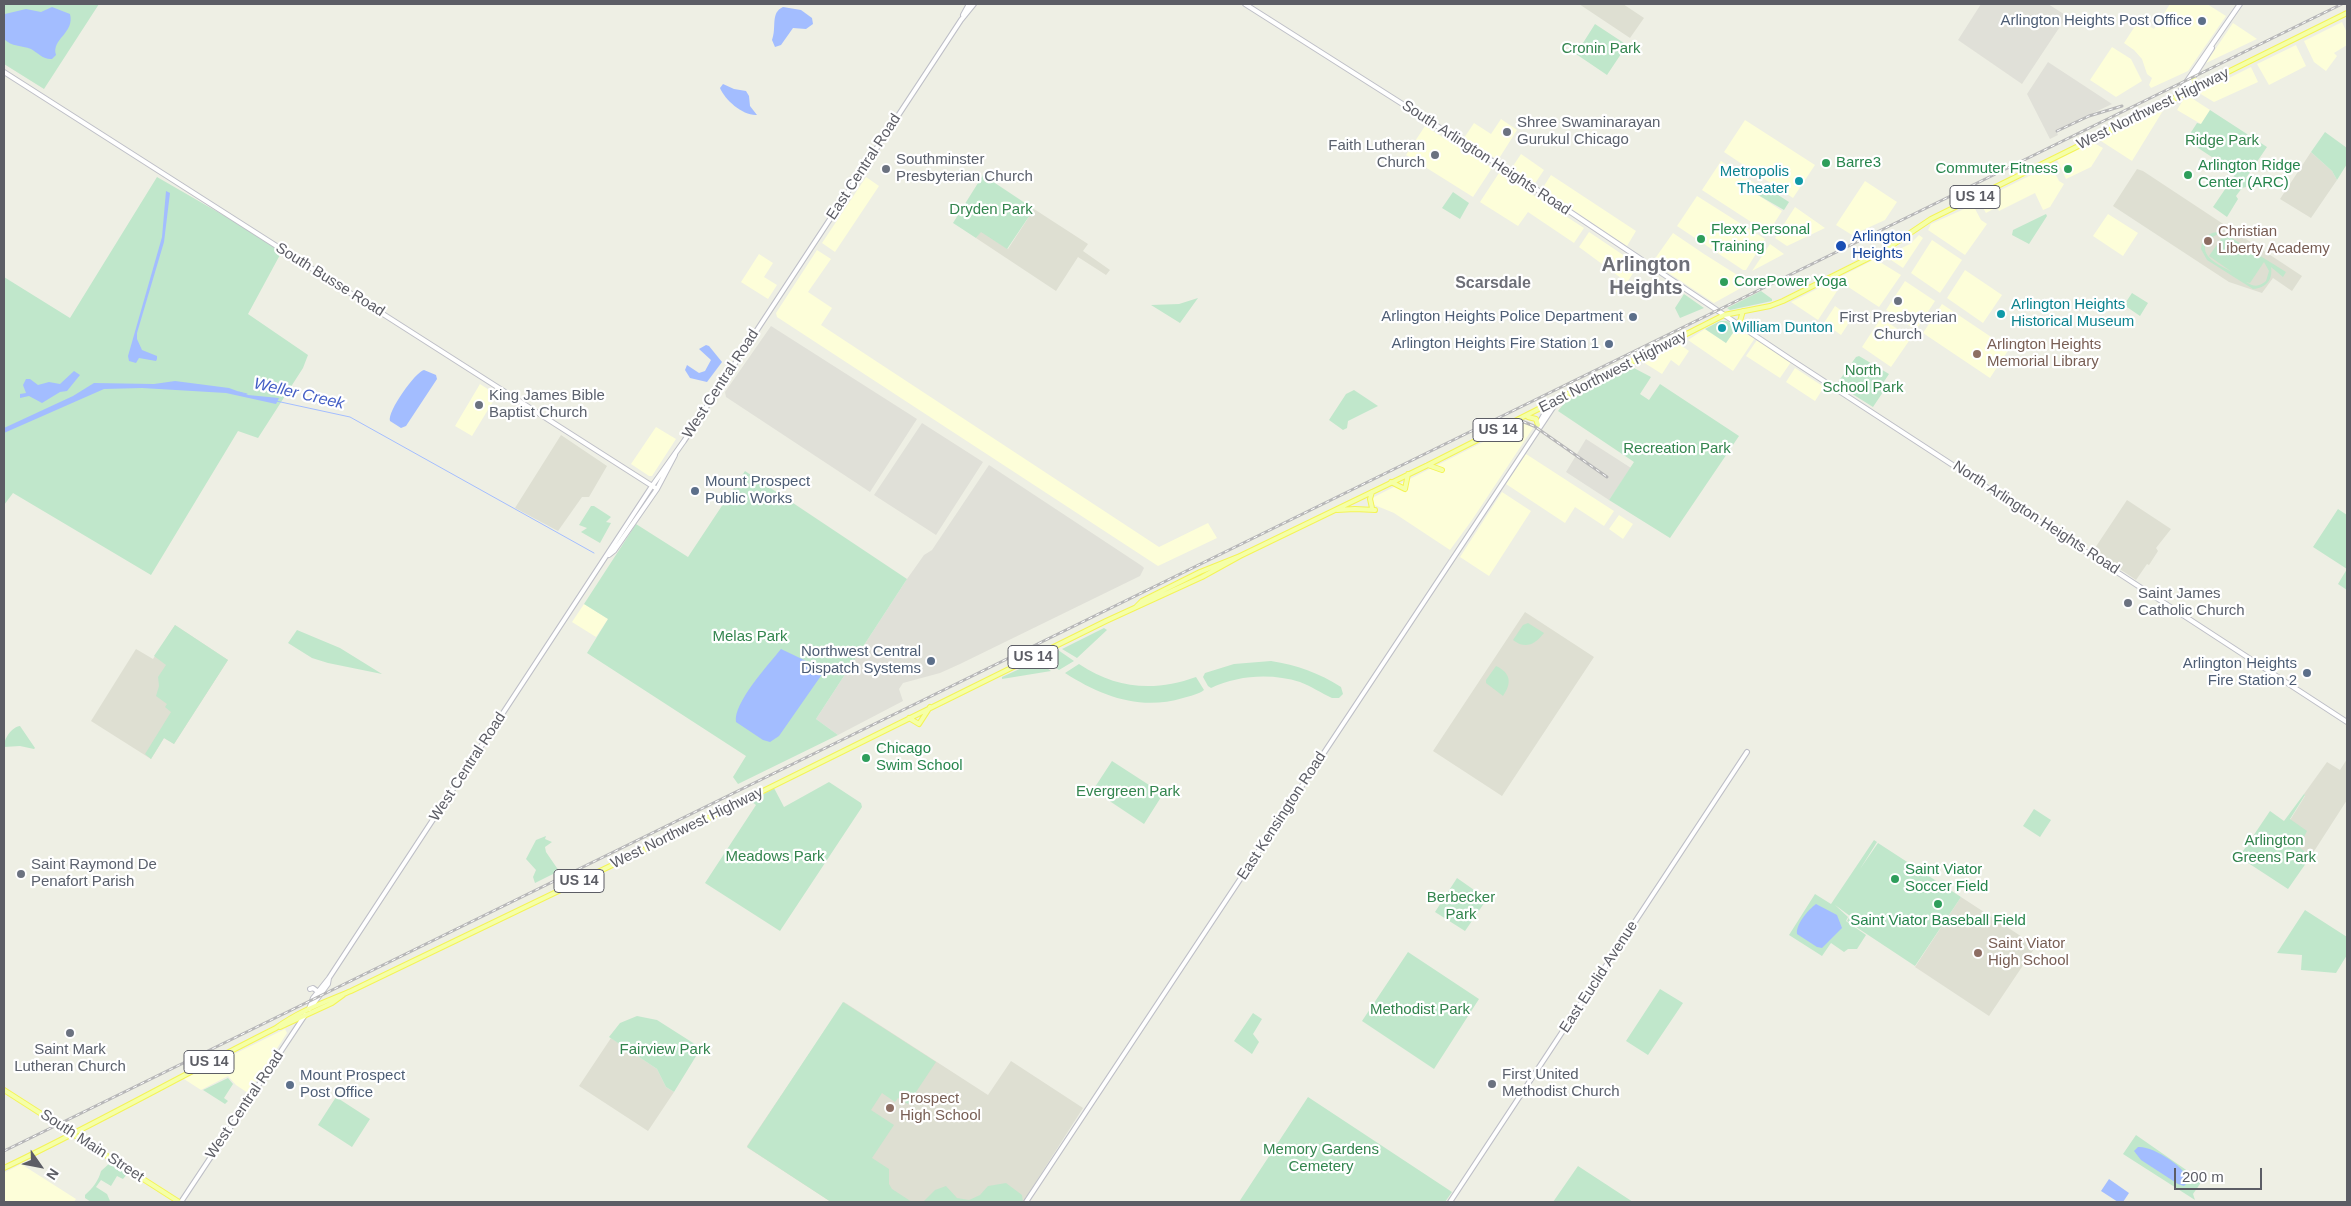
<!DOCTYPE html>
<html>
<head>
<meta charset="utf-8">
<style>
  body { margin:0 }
  #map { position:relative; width:2351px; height:1206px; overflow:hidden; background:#eeefe4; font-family:Arial,sans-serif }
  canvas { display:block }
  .frame { position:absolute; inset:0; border:5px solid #5c5d65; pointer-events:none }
  .north { position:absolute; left:15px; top:1141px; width:50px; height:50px; -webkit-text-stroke:4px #fff; paint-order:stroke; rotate:123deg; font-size:14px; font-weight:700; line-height:20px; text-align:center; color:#5c5d65 }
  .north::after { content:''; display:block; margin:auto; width:18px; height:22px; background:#5c5d65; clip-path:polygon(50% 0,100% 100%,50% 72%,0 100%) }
  .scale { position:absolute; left:2174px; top:1168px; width:88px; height:22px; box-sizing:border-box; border:2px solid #5c5d65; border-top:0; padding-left:6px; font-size:15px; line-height:18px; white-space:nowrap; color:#5c5d65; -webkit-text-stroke:4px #fff; paint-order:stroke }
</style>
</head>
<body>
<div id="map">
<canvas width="2351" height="1206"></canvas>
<div class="frame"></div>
<div class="north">N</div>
<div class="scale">200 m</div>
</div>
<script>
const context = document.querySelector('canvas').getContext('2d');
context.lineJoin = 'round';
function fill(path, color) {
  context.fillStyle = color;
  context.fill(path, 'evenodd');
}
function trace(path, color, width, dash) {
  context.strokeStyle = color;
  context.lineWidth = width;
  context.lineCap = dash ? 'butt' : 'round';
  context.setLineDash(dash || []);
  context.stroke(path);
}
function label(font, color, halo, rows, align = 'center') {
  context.font = font + ' Arial,sans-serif';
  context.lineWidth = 4.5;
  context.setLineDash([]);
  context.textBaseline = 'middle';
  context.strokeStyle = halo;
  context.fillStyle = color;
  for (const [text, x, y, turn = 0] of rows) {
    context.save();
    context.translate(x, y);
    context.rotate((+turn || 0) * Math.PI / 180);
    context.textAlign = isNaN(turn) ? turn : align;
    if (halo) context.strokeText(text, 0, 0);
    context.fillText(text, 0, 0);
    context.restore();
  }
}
fill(new Path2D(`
  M2170,4H2207L2226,16L2188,71L2151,88L2149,85L2152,78L2147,74L2142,59L2134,50L2124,43L2139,20L2154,29Z
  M2342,22L2347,33V45L2334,53L2337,56L2326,71L2314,62L2304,41Z
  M2233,23L2257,39L2206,63Z
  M2296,45L2306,66L2269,85L2257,64Z
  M2112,47L2131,59L2142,81L2116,97L2090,80Z
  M2251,67L2258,82L2214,102L2199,93Z
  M2190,97L2210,110L2201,124L2177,110L2183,100Z
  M2164,109L2132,161L2101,141L2121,130Z
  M1501,119L1517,130L1498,160L1464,138L1474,123L1491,134Z
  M1745,120L1815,165L1793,198L1724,152Z
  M1425,126L1492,168L1473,197L1406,155Z
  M2090,143H2094L2103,148L2091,167L2066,179L2057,160Z
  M1521,154L1544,170L1534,185L1511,169Z
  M1721,161L1762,188L1758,195L1782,211L1768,233L1702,190Z
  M2051,165L2059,181L2064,184L2050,207L2043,210L2035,193L1999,211L1997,207L1986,213L1979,201Z
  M1499,173L1584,228L1574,243L1528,212L1518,226L1480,202Z
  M1551,175L1636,231L1627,246L1542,189Z
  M866,177L879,186L835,252L822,243Z
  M1865,181L1897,202L1885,220L1852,235L1836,225Z
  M1697,196L1765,239L1746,270H1743L1677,226Z
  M1973,205L1981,220L1987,224L1965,255L1928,230L1931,224Z
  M1795,207L1825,228L1787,246L1775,238Z
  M2108,214L2138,233L2123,256L2093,236Z
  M1589,232L1638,265L1620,294L1614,290L1621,278L1579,247Z
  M1673,233L1704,254L1750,283L1714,303L1655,264L1654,260Z
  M1919,235L1923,238L1903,268L1885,256L1910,244Z
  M1932,240L1962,260L1940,293L1911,273Z
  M1770,244L1784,254L1752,271Z
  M817,250L831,259L808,292L832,308L821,325L1159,547L1208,523L1217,538L1158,566L777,317L776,313Z
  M759,254L773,263L764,277L777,285L768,299L741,282Z
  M1875,259L1901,275L1879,307L1836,279Z
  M1965,270L2002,295L1983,323L1947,298Z
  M1905,281L1935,301L1916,330L1886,310Z
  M1831,282L1839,288L1818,320L1791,302Z
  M1942,304L2009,349L1990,378L1923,333Z
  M1835,306L1852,318L1841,335L1824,323Z
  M1881,318L1911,338L1891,367L1862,347Z
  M1737,327L1755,338L1733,371L1688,340L1705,329L1726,343Z
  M1757,340L1791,362L1780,378L1746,356Z
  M1679,344L1689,351L1679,366L1671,360L1662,374L1643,362Z
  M1795,368L1824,387L1815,401L1786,382Z
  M480,384L497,395L472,436L455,426Z
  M1523,422L1533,428L1472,520L1450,550L1394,513L1372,504V498Z
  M656,427L676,439L652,476H649L631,464Z
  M1526,454L1614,511L1604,526L1575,507L1565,523L1506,484Z
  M1502,492L1531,511L1489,576L1460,557Z
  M1619,515L1633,524L1623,539L1609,529Z
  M584,604L608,619L596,637L572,622Z
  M285,1029L287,1033L248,1093L236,1085L228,1076L201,1090L184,1079Z
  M21,1164L76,1199L74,1202H4V1173Z`), '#fdfed9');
fill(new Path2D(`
  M1981,4H2048L2067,16L2022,84L1958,40Z
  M2048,62L2112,104L2056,131L2058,135L2050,139L2027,94Z
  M771,326L917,419L870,492L726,397L725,392Z
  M922,423L983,462L936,535L874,495Z
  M1586,439L1631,468L1609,500L1566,472Z
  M989,465L1142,566L1144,568L1140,576L960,664L940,673L903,683L899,689L903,701L838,735L816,719L907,579L924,555L932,550Z`), '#e0e0d8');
fill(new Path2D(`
  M1579,4H1623L1644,18L1630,38Z
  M2311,152L2332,171L2337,180L2311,218L2280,199Z
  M2137,169L2143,171L2302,276L2292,291L2273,278L2262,293L2229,282L2113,206Z
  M1034,209L1088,244L1083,251L1110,270L1106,275L1078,257L1056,291L976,238L981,231L1008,249Z
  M561,435L607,466L589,497H582L558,531L515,508Z
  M2127,500L2171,529L2156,548L2158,551L2149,565L2147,564L2136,580L2093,551Z
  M1525,612L1594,657L1502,796L1433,751Z
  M175,625L228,660L174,744L164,738L151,759L91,721L136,649L153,659Z
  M2347,759V800L2311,856L2299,848L2290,820L2305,796L2304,794L2327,762L2340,770Z
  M1961,897L2036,946L1989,1016L1915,967Z
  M844,1002L988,1095L1011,1061L1083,1108L1023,1202H831L748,1148L747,1146Z
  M611,1038L657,1069L666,1087L674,1092L648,1131L579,1086Z`), '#dedfd2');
fill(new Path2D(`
  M4,4H99L44,89L4,64Z
  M1595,24L1627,45L1607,75L1576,54Z
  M2210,110L2267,147L2246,178L2249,179L2246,187L2242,188L2236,196L2238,199L2227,217L2213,207L2236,173L2186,140L2197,123L2201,124Z
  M2325,132L2347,148V164L2337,180L2332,171L2311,152Z
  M983,175L1034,209L1007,249L981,232L976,238L953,223Z
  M157,177L263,238L281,253L248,314L308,355L303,368L258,438L238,431L151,575L13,493L4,505V277L70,318Z
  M1764,186L1789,202L1784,210L1758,195Z
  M1453,192L1469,203L1460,219L1442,208Z
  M2046,214L2047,216L2029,244L2012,235L2013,230Z
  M2222,232L2286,272L2283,277L2271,267C2273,280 2266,288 2253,289L2207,260L2201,249C2202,237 2210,231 2222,232ZM2218,234L2222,235L2245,250L2223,236L2209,256L2232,272C2220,265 2198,257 2207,240ZM2264,262L2269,271L2266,281C2259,287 2254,287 2246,282L2250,283Z
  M1761,291L1772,299V301L1730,310L1727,308Z
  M2132,293L2148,303L2140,316L2124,305Z
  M1684,294L1704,308L1680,318L1675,308Z
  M1198,298L1180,323L1151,305L1179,304Z
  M1720,321H1727L1737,327L1726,343L1705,329Z
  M1859,356L1889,374L1883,383L1887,386L1873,407L1838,385V382L1856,357Z
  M1632,367L1651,377L1640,394L1649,400L1660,384L1739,436L1670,538L1609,500L1634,462L1558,411L1565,402Z
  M1354,390L1378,406L1348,421L1347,428L1343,430L1329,420L1346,394Z
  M745,471L907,579L816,719L838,735L738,784L733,777L746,756L587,653L608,619L584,604L636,524L688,557Z
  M591,506H594L611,517L606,522L611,523L600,543L581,532L587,528L579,525Z
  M2338,509L2347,515V590L2338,584L2347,569L2313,547Z
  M1528,623L1544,633C1535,644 1526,650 1513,640L1523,625Z
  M175,625L228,660L174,744L164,738L151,759L145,754L171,712L165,707L167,704L156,696L159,686L158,677L166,665L154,656Z
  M1104,628L1107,630L1077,658L1062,649Z
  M297,630L340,648L382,674L328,663L312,658L288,643Z
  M1058,650L1074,661L1059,670L1042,658Z
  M1037,661L1051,671L1002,679V677Z
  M1271,661C1297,665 1319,673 1341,687L1343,694L1339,698H1332C1321,693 1311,686 1300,682C1272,673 1238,675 1211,688L1208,686L1203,677L1205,673L1234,664Z
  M1079,664C1116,689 1155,692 1196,677L1204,690C1199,694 1190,696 1183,698C1140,711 1101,696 1065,673Z
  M1496,666C1511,673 1512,683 1503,696L1486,683V680Z
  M20,726L35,748L34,749L20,746L4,747C4,738 12,727 20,726Z
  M1112,761L1163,794L1144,824L1093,790Z
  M829,782L861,803L862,807L780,931L705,883L756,805L751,801L774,788L784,807Z
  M2304,794L2305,795L2290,819L2307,831L2299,847L2311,856L2288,889L2239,857L2270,811L2284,821Z
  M2034,809L2051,820L2040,837L2023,826Z
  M546,836L545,839L552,842L545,847L546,852L559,871L535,883L533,877L536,870L526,859L536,840Z
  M1874,840L1877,842L1860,869L1878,843L1961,897L1915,966L1847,921L1850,916L1835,905L1848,917L1846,921L1866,935L1857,949H1848L1844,952L1831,943L1822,956L1789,935L1815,894L1831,904Z
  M1457,878L1487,899L1465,931L1435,912Z
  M2305,910L2347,937V955L2336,973L2301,970L2302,955L2277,953Z
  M1408,952L1479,999L1434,1069L1362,1021Z
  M1660,989L1683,1003L1648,1055L1626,1041Z
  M843,1002L936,1062L908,1104L898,1098L895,1102L882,1093L871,1110L894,1125L872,1158L889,1169V1184L892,1189L912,1202H831L747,1147Z
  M1253,1013L1262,1019L1253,1034L1259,1042L1252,1054L1234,1041Z
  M637,1016L657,1020L701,1048L674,1092L666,1087L657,1069L609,1037L620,1023Z
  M228,1078L233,1084L224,1098L228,1101L225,1104L203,1090Z
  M336,1097L370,1119L352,1147L318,1125Z
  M1308,1097L1452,1192L1445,1202H1239Z
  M2136,1135L2202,1181L2193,1194L2195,1200L2123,1154Z
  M111,1162L128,1173L123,1179L117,1176L111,1186L101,1180L96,1187L107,1194L110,1201L91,1202L85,1198V1195C92,1189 99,1180 101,1171Z
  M1578,1166L1633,1202H1553Z
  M1006,1183L1022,1195L1023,1202H923L935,1190L946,1186L957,1198L969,1200L980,1195L988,1186Z`), '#c0e7cb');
fill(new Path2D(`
  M52,7L70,14C75,33 51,39 56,55L52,59C44,60 38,53 31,49C21,45 12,47 4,39L5,14L26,9L41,12Z
  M783,7L801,10L812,18L813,24L806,29L793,28L781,45L775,47L772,40C777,27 770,13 783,7Z
  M723,84L734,89L746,91L749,96L750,106L757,115C743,116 725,100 720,88Z
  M166,191L170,193L164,242L137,333V339L142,350L157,356V359L156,361L139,358L136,363L129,361L128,356L162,237Z
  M706,345L709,346L722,362L707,382L690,378L685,370L687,365L699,373L705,371L711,360L699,349Z
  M424,370L436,375L437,379L406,426L401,428L390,421C387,412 415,372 424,370Z
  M74,371L80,375L67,391L60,392L42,403L29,396L20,398V394L26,393L23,385L26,379H30L38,385L49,382L60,384Z
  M175,381L229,388L248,395L279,398L276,404L226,393L142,388L104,389L4,433V428L73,396L94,383L154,384Z
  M781,649L825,670L779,736L770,742L763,740L736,722C733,703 769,664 781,649Z
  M1816,904L1837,915L1842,928L1822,948L1817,947L1797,934C1796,924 1808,910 1816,904Z
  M2138,1147C2151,1145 2189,1168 2188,1182L2184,1186L2178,1184L2141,1160L2134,1151Z
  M2109,1179L2129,1193L2123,1202H2118L2101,1191Z`), '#a3bdff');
trace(new Path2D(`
  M239,392L247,394
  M276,401L350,417L594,553`), '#a3bdff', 1);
const secondary = new Path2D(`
  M1245,4L1530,185L1790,359L2347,722
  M963,15L969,4
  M4,72L657,489
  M2182,95L2212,48
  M2176,97L2240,4
  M1538,425L1546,411L1554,403
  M609,555L614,551L657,489L675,455
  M310,989L313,988L317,991
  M311,1007L328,984L329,978
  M309,1009L313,998L329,978L652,486L684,441L961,20L974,4
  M181,1202L305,1015
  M1026,1202L1558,400
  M1450,1202L1747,752`);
const primary = new Path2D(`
  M2193,78L2195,84L2201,85
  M1742,327L1740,321L1743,311
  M1528,417L1536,419L1538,425
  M1428,465L1442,470
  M1391,482L1405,489L1408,474
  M1372,508L1370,499L1372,492
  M1337,510L1355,509L1375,510
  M1136,607L1142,601L1200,572L1240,556L1428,465L1724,315L1770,306L1783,301L1885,250L1931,219L2347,13
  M909,718L919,724L930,707
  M280,1027L332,1003L343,995
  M4,1090L179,1202
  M4,1168C96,1124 184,1074 276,1028C299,1011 325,1002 351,991L656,844L1106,621L1202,577L1240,556`);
trace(secondary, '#bebfc7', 6);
trace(primary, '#f4f457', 6);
trace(secondary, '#fff', 4);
trace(primary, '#f5ffa8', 4);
const rail = new Path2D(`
  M2057,131L2089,116L2122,106
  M1499,420H1519L1534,426L1607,477
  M4,1151L2342,4`);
trace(rail, '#b7b7b8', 3);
trace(rail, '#fff', 1, [4]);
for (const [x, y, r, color] of [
  [2202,21,5,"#5c6f8a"],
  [1507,132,5,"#6b7280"],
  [1435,155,5,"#6b7280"],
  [1826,163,5,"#2e9e5b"],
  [886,169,5,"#6b7280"],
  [2068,169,5,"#2e9e5b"],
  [2188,175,5,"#2e9e5b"],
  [1799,181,5,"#0f9aa8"],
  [1701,239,5,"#2e9e5b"],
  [2208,241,5,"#8d6e63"],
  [1841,246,6,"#1a4fb4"],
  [1724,282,5,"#2e9e5b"],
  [1898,301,5,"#6b7280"],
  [2001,314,5,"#0f9aa8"],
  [1633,317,5,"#5c6f8a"],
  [1722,328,5,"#0f9aa8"],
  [1609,344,5,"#5c6f8a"],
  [1977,354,5,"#8d6e63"],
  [479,405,5,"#6b7280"],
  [695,491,5,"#5c6f8a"],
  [2128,603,5,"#6b7280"],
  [931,661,5,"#5c6f8a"],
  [2307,673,5,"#5c6f8a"],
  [866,758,5,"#2e9e5b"],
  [21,874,5,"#6b7280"],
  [1895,879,5,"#2e9e5b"],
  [1938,904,5,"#2e9e5b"],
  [1978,953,5,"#8d6e63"],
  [70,1033,5,"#6b7280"],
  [1492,1084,5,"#6b7280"],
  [290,1085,5,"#5c6f8a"],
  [890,1108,5,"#8d6e63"]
]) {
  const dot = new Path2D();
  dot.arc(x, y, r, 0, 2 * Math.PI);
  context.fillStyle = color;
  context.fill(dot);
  trace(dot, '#fff', 2);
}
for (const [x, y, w] of [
  [1975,197,50],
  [1498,430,50],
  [1033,657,50],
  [579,881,50],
  [209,1062,50]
]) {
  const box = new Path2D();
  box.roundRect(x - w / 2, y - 11.5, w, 23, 4);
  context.fillStyle = '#fff';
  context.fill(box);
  trace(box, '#5c5d65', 1);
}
label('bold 14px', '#5c5d65', null, [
  ["US 14",1975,197],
  ["US 14",1498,430],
  ["US 14",1033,657],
  ["US 14",579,881],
  ["US 14",209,1062]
]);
label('15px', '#4e5e75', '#fff', [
  ["Arlington Heights Post Office",2192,21],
  ["Arlington Heights Police Department",1623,317],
  ["Arlington Heights Fire Station 1",1599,344],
  ["Mount Prospect",705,482,"left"],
  ["Public Works",705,499,"left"],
  ["Northwest Central",921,652],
  ["Dispatch Systems",921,669],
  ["Arlington Heights",2297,664],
  ["Fire Station 2",2297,681],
  ["Mount Prospect",300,1076,"left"],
  ["Post Office",300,1093,"left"]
], 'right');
label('15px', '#33854e', '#fff', [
  ["Cronin Park",1601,49],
  ["Ridge Park",2222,141],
  ["Dryden Park",991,210],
  ["North",1863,371],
  ["School Park",1863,388],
  ["Recreation Park",1677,449],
  ["Melas Park",750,637],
  ["Evergreen Park",1128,792],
  ["Arlington",2274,841],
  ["Greens Park",2274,858],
  ["Meadows Park",775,857],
  ["Berbecker",1461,898],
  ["Park",1461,915],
  ["Methodist Park",1420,1010],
  ["Fairview Park",665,1050],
  ["Memory Gardens",1321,1150],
  ["Cemetery",1321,1167]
]);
label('15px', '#5c5d65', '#fff', [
  ["West Northwest Highway",2153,109,-26],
  ["South Arlington Heights Road",1486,158,33],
  ["East Central Road",864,167,-57],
  ["South Busse Road",330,280,32],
  ["East Northwest Highway",1613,372,-27],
  ["West Central Road",721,384,-57],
  ["North Arlington Heights Road",2036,518,33],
  ["West Central Road",468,767,-57],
  ["East Kensington Road",1282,816,-57],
  ["West Northwest Highway",687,828,-26],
  ["East Euclid Avenue",1599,977,-57],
  ["West Central Road",245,1105,-56],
  ["South Main Street",92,1146,33]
]);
label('15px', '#5b616d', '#fff', [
  ["Shree Swaminarayan",1517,123],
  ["Gurukul Chicago",1517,140],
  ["Faith Lutheran",1425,146,"right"],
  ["Church",1425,163,"right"],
  ["Southminster",896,160],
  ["Presbyterian Church",896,177],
  ["First Presbyterian",1898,318,"center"],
  ["Church",1898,335,"center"],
  ["King James Bible",489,396],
  ["Baptist Church",489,413],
  ["Saint James",2138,594],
  ["Catholic Church",2138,611],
  ["Saint Raymond De",31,865],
  ["Penafort Parish",31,882],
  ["Saint Mark",70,1050,"center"],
  ["Lutheran Church",70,1067,"center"],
  ["First United",1502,1075],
  ["Methodist Church",1502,1092]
], 'left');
label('15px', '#27864d', '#fff', [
  ["Barre3",1836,163],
  ["Arlington Ridge",2198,166],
  ["Center (ARC)",2198,183],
  ["Commuter Fitness",2058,169,"right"],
  ["Flexx Personal",1711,230],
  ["Training",1711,247],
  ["CorePower Yoga",1734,282],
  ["Chicago",876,749],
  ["Swim School",876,766],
  ["Saint Viator",1905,870],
  ["Soccer Field",1905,887],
  ["Saint Viator Baseball Field",1938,921,"center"]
], 'left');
label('15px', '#0d838f', '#fff', [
  ["Metropolis",1789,172,"right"],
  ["Theater",1789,189,"right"],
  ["Arlington Heights",2011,305],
  ["Historical Museum",2011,322],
  ["William Dunton",1732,328]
], 'left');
label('15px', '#785e54', '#fff', [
  ["Christian",2218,232],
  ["Liberty Academy",2218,249],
  ["Arlington Heights",1987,345],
  ["Memorial Library",1987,362],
  ["Saint Viator",1988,944],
  ["High School",1988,961],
  ["Prospect",900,1099],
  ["High School",900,1116]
], 'left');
label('15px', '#164399', '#fff', [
  ["Arlington",1852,237],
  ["Heights",1852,254]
], 'left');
label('bold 16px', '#6d6f77', '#fff', [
  ["Scarsdale",1493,284]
]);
label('italic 16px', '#435ec5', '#fff', [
  ["Weller Creek",299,394,13]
]);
label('bold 20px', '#6d6f77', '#fff', [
  ["Arlington",1646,265],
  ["Heights",1646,288]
]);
</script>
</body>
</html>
